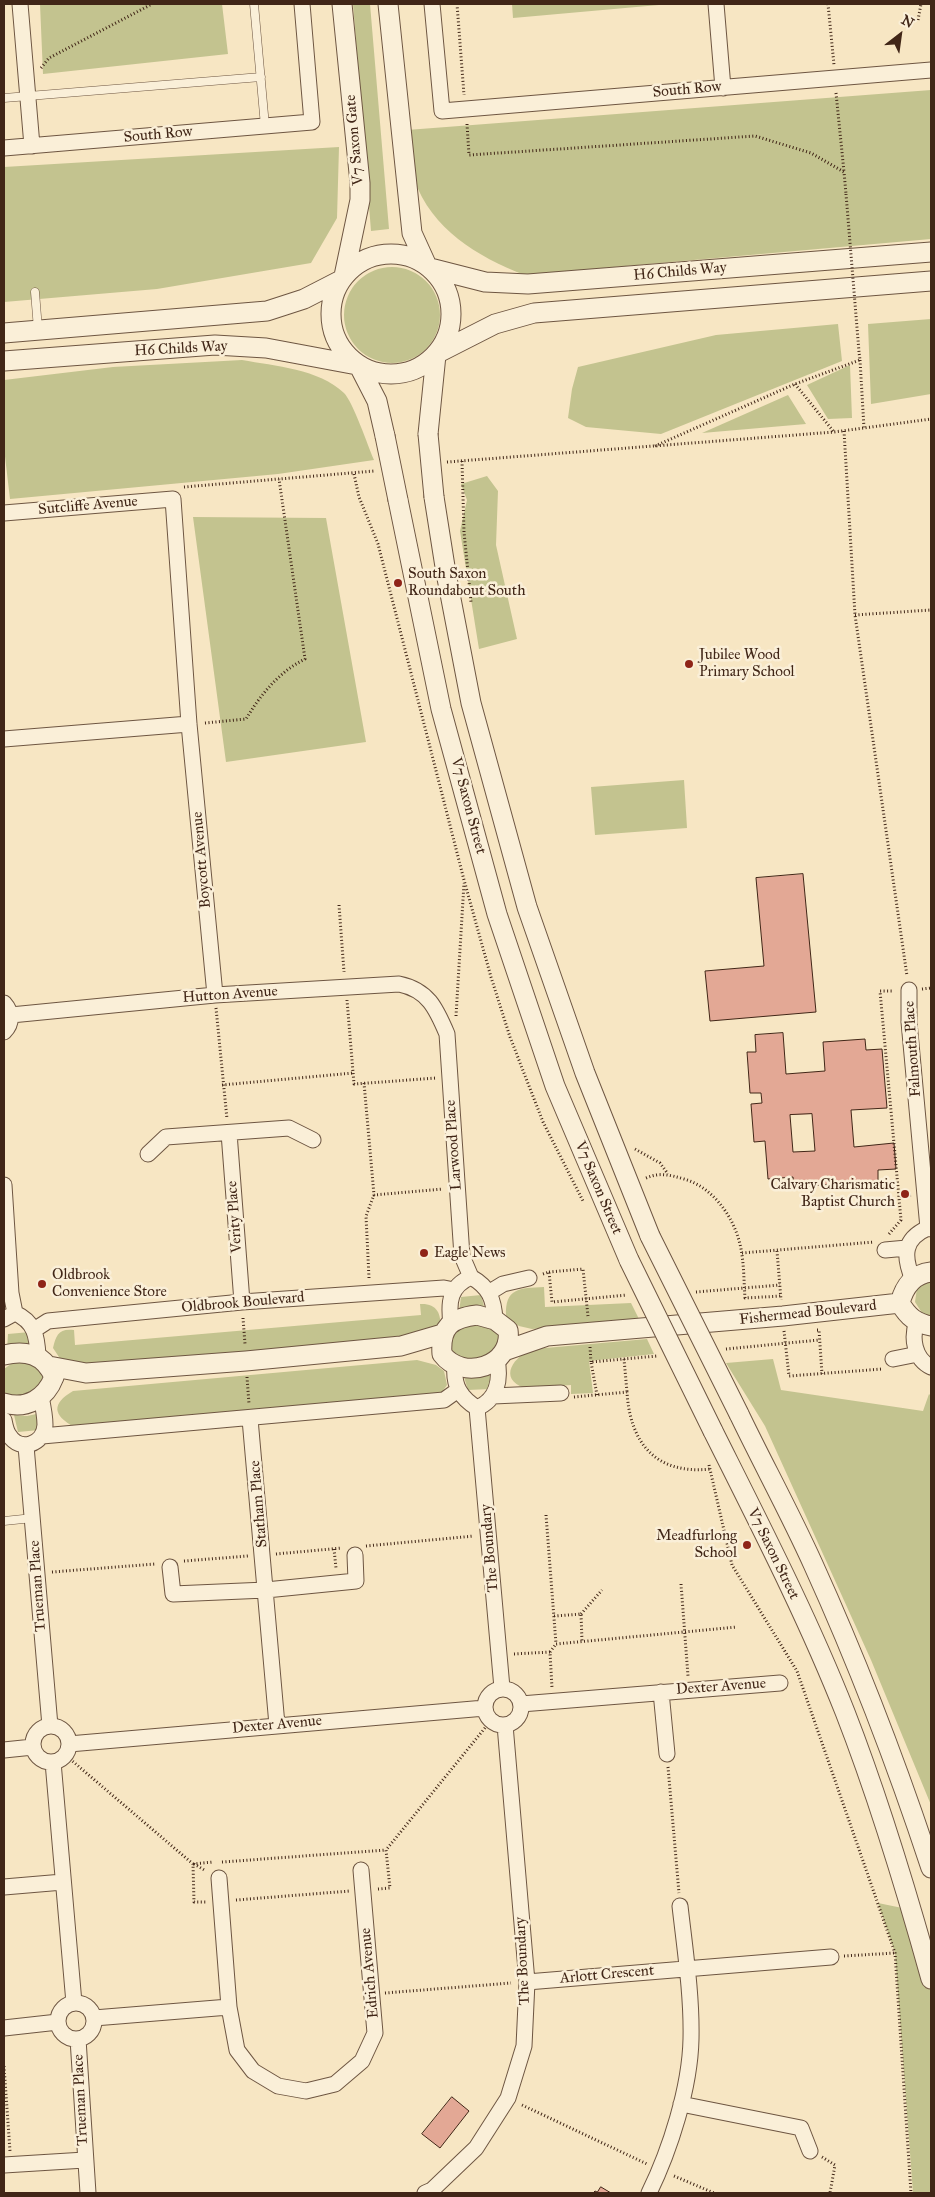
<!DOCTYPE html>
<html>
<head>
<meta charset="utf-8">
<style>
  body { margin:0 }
  #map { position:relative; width:935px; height:2197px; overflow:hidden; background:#f7e6c3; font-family:"IM FELL Great Primer",serif }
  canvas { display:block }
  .frame { position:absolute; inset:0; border:5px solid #412617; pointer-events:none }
  .north { position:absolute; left:875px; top:10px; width:50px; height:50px; -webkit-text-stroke:4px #faefd8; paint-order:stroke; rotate:30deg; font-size:14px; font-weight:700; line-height:20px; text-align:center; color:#412617 }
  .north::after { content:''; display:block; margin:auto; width:18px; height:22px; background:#412617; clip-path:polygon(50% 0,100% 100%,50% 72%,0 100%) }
</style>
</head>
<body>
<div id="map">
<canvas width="935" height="2197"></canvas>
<div class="frame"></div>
<div class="north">N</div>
</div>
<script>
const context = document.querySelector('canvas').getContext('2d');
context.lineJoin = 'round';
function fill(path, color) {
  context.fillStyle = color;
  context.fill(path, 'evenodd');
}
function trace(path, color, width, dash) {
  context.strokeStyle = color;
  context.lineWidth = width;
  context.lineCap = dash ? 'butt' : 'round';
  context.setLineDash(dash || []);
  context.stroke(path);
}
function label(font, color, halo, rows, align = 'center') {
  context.font = font + ' "IM FELL Great Primer",serif';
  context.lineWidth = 5;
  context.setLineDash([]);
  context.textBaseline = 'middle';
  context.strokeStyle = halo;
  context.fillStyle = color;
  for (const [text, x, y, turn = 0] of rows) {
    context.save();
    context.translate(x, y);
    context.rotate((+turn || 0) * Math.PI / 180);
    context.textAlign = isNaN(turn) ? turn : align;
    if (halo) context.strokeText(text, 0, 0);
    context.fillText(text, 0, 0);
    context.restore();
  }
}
fill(new Path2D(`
  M40,4H222L228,54L43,74Z
  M353,4H370L389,229L371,231Z
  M512,4H670L513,18Z
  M931,90V239L524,275C477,256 432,230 414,179C409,164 409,145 407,130Z
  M339,147L337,218L311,263L157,289L4,302V167Z
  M344 315a48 48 0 1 1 96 0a48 48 0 1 1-96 0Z
  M931,319V394L871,404L868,324Z
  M838,324L842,361L661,434L586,427L568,418L572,389L578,367L716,335Z
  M242,360C275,366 319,369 344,393C353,402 368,446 374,460L278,474L10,499L4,448V380L113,367Z
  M850,365L852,418L828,419L807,385Z
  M788,395L806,424L702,433Z
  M487,476L498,491L496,545L517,639L479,649L460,531L467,500L461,484Z
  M193,517L326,518L366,742L226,762Z
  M684,780L687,828L595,835L591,787Z
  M931,1278V1319L924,1316L915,1302L917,1288Z
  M544,1287L545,1307L631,1303L640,1321L532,1329L519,1326L506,1316C505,1288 519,1288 544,1287Z
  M481,1295L485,1310L459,1312L461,1297Z
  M420,1304C436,1303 442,1313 440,1328L422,1338L84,1365L61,1360L53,1348C56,1335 59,1328 74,1330L75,1345L421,1315Z
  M472,1324L487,1327L499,1335L500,1342L492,1357L466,1362L449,1350V1338L458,1330Z
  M30,1332L33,1347L7,1350L8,1334Z
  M647,1339L654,1354L589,1361L593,1393L571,1394V1385L525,1388C497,1379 514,1355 534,1349Z
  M25,1359L51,1373L34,1399L4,1394V1369L15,1361Z
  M773,1359L781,1390L923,1411L929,1394L931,1396V1805L871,1660L765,1426L726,1363Z
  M417,1360L436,1365L444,1371L447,1385L442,1392L433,1396L74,1427C53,1415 51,1404 73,1391Z
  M492,1375L490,1389L468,1390L464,1377Z
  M41,1413L39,1430L18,1432L14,1415L27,1416Z
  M878,1903L912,1910L931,1980V2193H913L895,1953Z`), '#c3c38f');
const building = new Path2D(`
  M803,874L816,1012L710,1021L705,971L764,966L756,878Z
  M783,1033L786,1074L825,1071L823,1042L865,1039L866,1050L882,1049L887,1108L851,1110L854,1147L894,1143L896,1169L878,1170V1181L794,1187L793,1177L768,1179L765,1141L754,1142L751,1104L762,1103L761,1093H750L747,1052H756L755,1035ZM812,1114L815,1151L793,1152L790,1115Z
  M452,2097L469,2111L440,2148L422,2134Z
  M601,2187L611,2193H593L595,2191L597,2192Z`);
fill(building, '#e3a895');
trace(building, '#412617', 1);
const service = new Path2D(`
  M254,4L265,126
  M4,98L261,77
  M35,292L38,329
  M4,1521L33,1518`);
const minor = new Path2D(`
  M20,4L32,146
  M432,4L442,111L931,70
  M716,4L723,88
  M4,148L312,122L302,4
  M4,513L173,499L189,724L215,995
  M4,739L189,724
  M909,990V1022L928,1228
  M4,1003C12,1012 13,1023 4,1032
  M11,1015L215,995L399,984C428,990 436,1008 447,1034L462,1256L471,1277
  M229,1133L242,1302
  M148,1154L166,1137L289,1128L313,1140
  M4,1185L11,1293L15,1313
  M885,1250L907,1248
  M913,1280C903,1256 903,1239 928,1228L931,1229
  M490,1292L503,1284L529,1278
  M4,1319L15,1313C35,1322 37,1336 38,1356
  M917,1322C911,1337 914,1359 931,1367
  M451,1323C448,1302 450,1286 471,1277C489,1287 494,1299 495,1320
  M34,1330L48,1321L242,1302L444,1288L454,1290
  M893,1359L918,1354
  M455,1366C453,1386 461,1398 477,1408C497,1400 501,1380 497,1360
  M493,1396L561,1393
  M477,1408L502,1688
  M250,1419L277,1725
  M4,1420C5,1425 6,1431 9,1435C20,1453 44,1444 45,1425C45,1416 43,1406 41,1397
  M42,1436L444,1400L458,1390
  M26,1446L50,1726
  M170,1567L173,1594L266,1590L356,1581L355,1555
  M485 1707a18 18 0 1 1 36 0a18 18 0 1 1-36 0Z
  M661,1692L667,1754
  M521,1704L780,1683
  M33 1744a18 18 0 1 1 36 0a18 18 0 1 1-36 0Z
  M69,1744L485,1708
  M4,1750L33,1747
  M53,1762L74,2003
  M219,1878L229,2007L237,2050L253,2071L278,2086L306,2091L335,2084L362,2061L375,2033L361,1870
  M4,1887L63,1882
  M527,1982L831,1957
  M58 2021a18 18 0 1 1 36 0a18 18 0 1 1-36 0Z
  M94,2018L229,2007
  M4,2028L58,2022
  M78,2039L88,2193
  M681,2104L801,2128L810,2151
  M4,2165L85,2160
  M425,2193L432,2190L476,2148L508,2098L524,2046L527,1982L505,1725
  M649,2193C670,2150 690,2088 691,2039C692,1996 685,1950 680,1906`);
const tertiary = new Path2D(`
  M342,4L360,183V200L344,276
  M388,4L412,233L427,266
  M331 314a60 60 0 1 1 120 0a60 60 0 1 1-120 0Z
  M430,268L485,282L528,284L931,252
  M4,333L267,311L304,299L341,280
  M438,353L495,324L534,313L931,281
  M4,361L215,345L266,348L357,365
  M359,366L377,401L385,436
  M428,434L436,355
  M434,497L446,573L471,703L527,907L585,1073L650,1236
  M398,500L441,709L497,914L555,1086L629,1260
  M931,1272C913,1274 904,1287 900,1303C908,1317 916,1323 931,1326
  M477,1315L495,1320L508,1330C513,1366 463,1382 442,1354C440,1327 451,1318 477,1315Z
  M504,1351L547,1336L783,1316L900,1303
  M4,1355C26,1350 44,1354 54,1377C46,1398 27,1410 4,1403
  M49,1366L86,1373L246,1361L401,1346L442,1334
  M739,1414C763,1464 790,1513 813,1564C858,1663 897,1765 931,1868
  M713,1431C759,1523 807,1616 845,1712C879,1799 906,1889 931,1979`);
trace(service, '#6e5642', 9);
trace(minor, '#6e5642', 17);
trace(tertiary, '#6e5642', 21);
trace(new Path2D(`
  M457,4L464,95
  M828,4L834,65
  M918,20L921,4
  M41,68L49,58L152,4
  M836,93L844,172
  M467,124L469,155L755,136L811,153L844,172L846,194
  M860,360L864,428
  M795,384L834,432
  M844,431L855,615L907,976
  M655,446L795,384L860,360L859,352
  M462,461L464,532L471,602
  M447,462L834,432L931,419
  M354,474L359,497L378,544L464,880L491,977L510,1037L543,1122L583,1201
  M184,487L374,471
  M855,615L931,610
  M205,723L246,719C261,694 279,672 305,659L279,479
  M339,905L344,972
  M922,989L931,988
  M347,1000L354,1084L436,1078
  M216,1008L227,1119
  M456,1016L464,883
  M364,1083L374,1195L443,1189
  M222,1085L353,1073
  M635,1149L660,1163L668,1174
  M646,1178C660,1172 670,1175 684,1179C716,1188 738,1223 742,1255C744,1269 744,1284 745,1298L781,1296
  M900,1196L911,1195
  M889,1234L901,1220L880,991H894
  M777,1251L781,1300
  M742,1253L874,1242
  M549,1272L583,1269L588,1316
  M543,1274L549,1272L552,1302L627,1295
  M369,1278L366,1216L374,1195
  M696,1292L780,1285
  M243,1318L245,1344
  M817,1330H819L822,1374
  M784,1331L789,1376L882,1369
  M590,1347L591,1362
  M726,1349L819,1340
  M624,1359L627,1392
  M247,1377L249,1404
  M597,1395L591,1362L657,1356
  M574,1397L627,1392C630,1443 656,1475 710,1469
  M709,1465L732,1565L797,1671L895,1953L911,2193
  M546,1515L556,1644L737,1627
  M366,1546L474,1536
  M334,1549L336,1568
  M276,1554L342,1548
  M184,1561L248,1556
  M52,1572L155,1564
  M681,1584L688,1676
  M581,1614L602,1590
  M554,1616L581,1614L582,1641
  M550,1652L556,1644
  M514,1654L550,1652L552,1688
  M70,1759L193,1864L194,1902H207
  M668,1767L679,1893
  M222,1862L386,1850
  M193,1864L213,1862
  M194,1864L206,1871
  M378,1889L390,1888L386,1850L489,1723
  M236,1900L350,1891
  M844,1956L895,1953
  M385,1993L511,1983
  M4,2066L10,2151
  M522,2105L647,2164
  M822,2157L835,2165L830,2193
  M674,2176L714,2193`), '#412617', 3, [1, 2.5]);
trace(service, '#faefd8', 8);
trace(minor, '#faefd8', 15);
trace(tertiary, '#faefd8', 19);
const tertiaryBridge = new Path2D(`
  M428,434L434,497
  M385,436L398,500
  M650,1236L739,1414
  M629,1260L713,1431`);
trace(tertiaryBridge, '#6e5642', 21, []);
trace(new Path2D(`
  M846,194L859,352`), '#412617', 3, [1, 2.5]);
trace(tertiaryBridge, '#faefd8', 19);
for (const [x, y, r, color] of [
  [398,583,5,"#8f2418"],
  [689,664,5,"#8f2418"],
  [905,1194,5,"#8f2418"],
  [424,1253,5,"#8f2418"],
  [42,1284,5,"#8f2418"],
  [747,1545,5,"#8f2418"]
]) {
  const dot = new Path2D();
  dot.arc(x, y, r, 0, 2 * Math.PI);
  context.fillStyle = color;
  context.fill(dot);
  trace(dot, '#faefd8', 2);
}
label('15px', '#412617', '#faefd8', [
  ["South Row",687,90,-5],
  ["South Row",158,135,-5],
  ["V7 Saxon Gate",355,140,-95],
  ["H6 Childs Way",680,272,-5],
  ["H6 Childs Way",181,349,-3],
  ["Sutcliffe Avenue",88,506,-5],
  ["V7 Saxon Street",468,806,75],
  ["Boycott Avenue",202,860,-95],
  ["Hutton Avenue",230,995,-4],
  ["Falmouth Place",913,1049,-94],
  ["Larwood Place",454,1145,-94],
  ["V7 Saxon Street",598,1188,67],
  ["Verity Place",235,1217,-94],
  ["Oldbrook Boulevard",243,1303,-5],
  ["Fishermead Boulevard",808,1313,-6],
  ["Statham Place",259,1504,-95],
  ["The Boundary",490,1548,-95],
  ["V7 Saxon Street",773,1554,64],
  ["Trueman Place",38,1586,-94],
  ["Dexter Avenue",721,1687,-4],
  ["Dexter Avenue",277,1725,-5],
  ["The Boundary",523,1961,-93],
  ["Edrich Avenue",370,1973,-95],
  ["Arlott Crescent",607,1975,-5],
  ["Trueman Place",81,2100,-93]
]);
label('15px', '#412617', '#faefd8', [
  ["South Saxon",408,574],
  ["Roundabout South",408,591],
  ["Jubilee Wood",699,655],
  ["Primary School",699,672],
  ["Calvary Charismatic",895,1185,"right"],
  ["Baptist Church",895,1202,"right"],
  ["Eagle News",434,1253],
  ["Oldbrook",52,1275],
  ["Convenience Store",52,1292],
  ["Meadfurlong",737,1536,"right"],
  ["School",737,1553,"right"]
], 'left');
</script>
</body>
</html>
